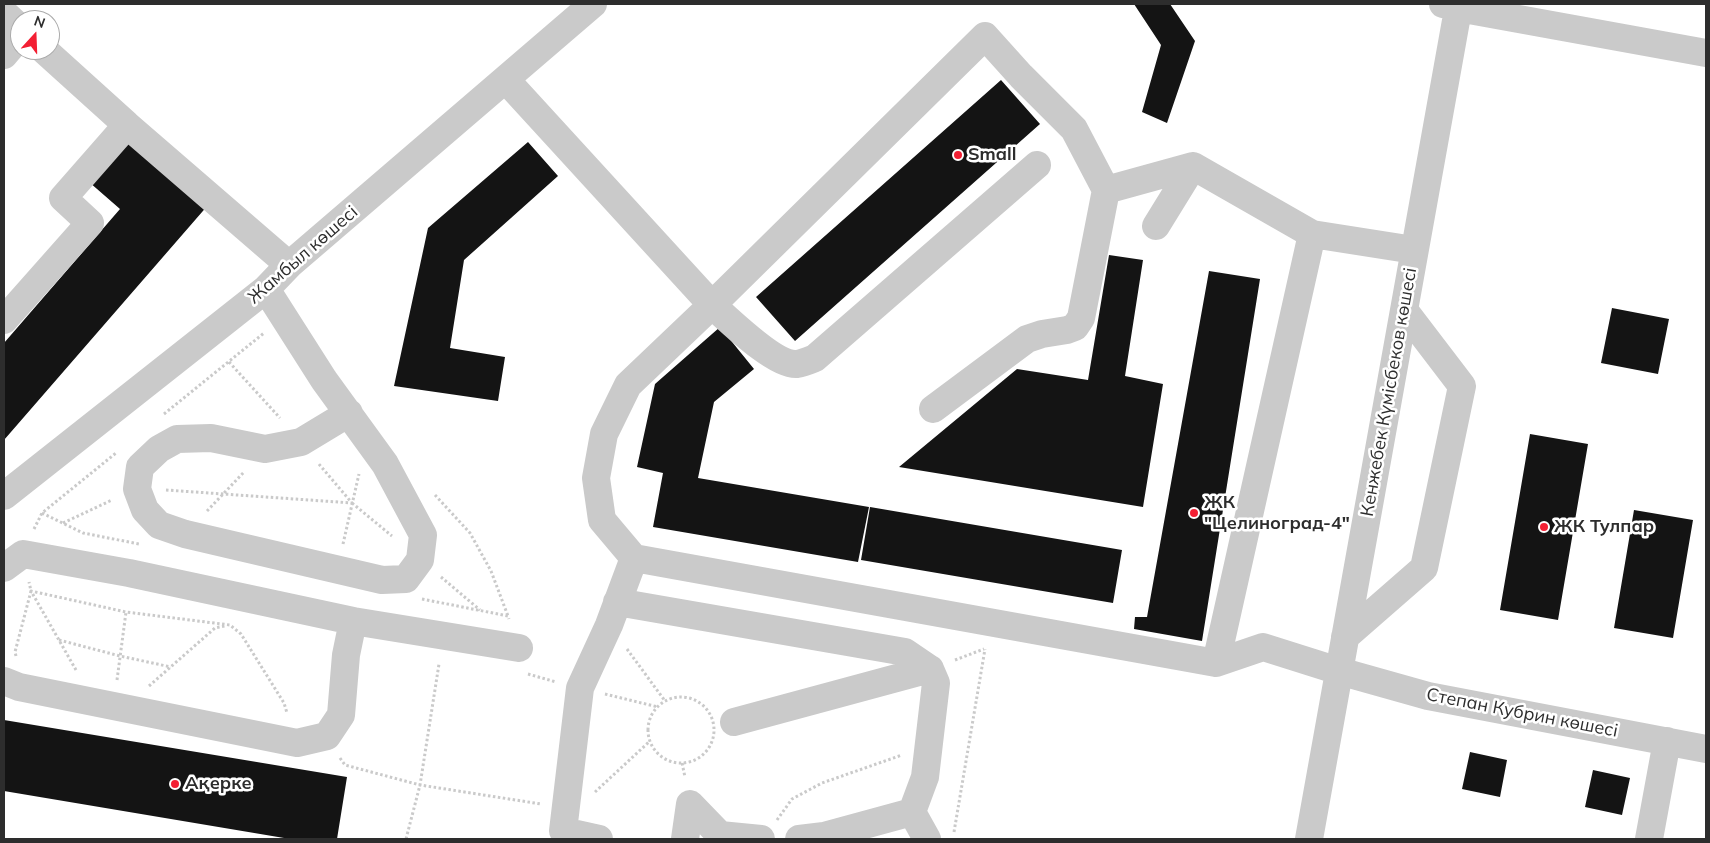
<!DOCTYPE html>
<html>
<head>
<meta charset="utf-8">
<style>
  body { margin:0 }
  #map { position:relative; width:1710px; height:843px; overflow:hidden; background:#fff; font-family:Mulish,sans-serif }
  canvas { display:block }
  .frame { position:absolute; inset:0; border:5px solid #2d2d2d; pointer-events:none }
  .north { position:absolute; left:10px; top:10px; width:50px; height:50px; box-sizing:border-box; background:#fff; border:1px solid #ababab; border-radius:50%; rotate:20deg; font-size:14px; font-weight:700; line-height:20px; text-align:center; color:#2d2d2d }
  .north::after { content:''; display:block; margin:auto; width:18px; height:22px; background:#f31f33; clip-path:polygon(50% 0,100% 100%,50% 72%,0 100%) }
</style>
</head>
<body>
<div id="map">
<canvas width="1710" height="843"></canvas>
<div class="frame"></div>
<div class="north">N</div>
</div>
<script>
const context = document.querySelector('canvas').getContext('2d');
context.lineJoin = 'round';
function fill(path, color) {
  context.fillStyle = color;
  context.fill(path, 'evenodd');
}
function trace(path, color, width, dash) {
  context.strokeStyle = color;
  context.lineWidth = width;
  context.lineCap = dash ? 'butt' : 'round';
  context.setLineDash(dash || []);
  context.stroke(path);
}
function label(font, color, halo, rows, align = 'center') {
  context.font = font + ' Mulish,sans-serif';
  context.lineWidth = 5;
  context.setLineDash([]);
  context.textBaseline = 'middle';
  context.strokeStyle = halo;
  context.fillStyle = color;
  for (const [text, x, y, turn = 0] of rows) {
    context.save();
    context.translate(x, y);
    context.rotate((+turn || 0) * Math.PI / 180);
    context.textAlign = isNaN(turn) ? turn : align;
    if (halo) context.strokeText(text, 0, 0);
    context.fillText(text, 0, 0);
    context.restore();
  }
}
fill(new Path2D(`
  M1134,4H1170L1195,41L1167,123L1142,112L1161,45Z
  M1001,80L1040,124L795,341L756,297Z
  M129,135L209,204L4,440V343L120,209L89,182Z
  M528,142L558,176L464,260L450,348L505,357L498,401L394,386L428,228Z
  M1109,255L1143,260L1125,376L1163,384L1143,507L899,467L1017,369L1088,380Z
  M1209,271L1260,279L1202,641L1134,629L1135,617H1147Z
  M1612,308L1669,319L1658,374L1601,363Z
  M720,327L754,369L714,402L698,478L869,507L858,562L653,527L663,473L637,467L655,384Z
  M1530,434L1588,444L1558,620L1500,610Z
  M870,507L1122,550L1113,603L861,560Z
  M1634,510L1693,520L1673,638L1614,628Z
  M4,720L347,777L337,839H290L4,791Z
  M1470,752L1507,760L1500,797L1462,789Z
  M1593,770L1630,778L1622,815L1585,807Z`), '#141414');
trace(new Path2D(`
  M229,362L280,418
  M164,414L264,333
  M166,490L352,503L318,463
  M435,495L470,533L491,571L508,616
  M352,503L392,536
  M207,511L244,472
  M42,513L83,533L139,544
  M63,523L112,500
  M34,529L42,513L116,453
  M343,544L359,474
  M441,577L480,610
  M422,599L508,616L509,619
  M59,640L120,656L171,667
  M627,649L665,701
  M16,656L15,652L31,591L29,582
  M955,660L984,649
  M76,670L31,591L126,612L230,625L241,634L284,703L287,713
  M528,674L556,682
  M117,680L126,612
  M149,686L215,628L225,626
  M605,694L658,707
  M648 730a33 33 0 1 1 66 0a33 33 0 1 1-66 0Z
  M340,758L345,765L420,785L541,804
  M682,763L685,777
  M595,792L650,741
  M777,820L792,799L822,783L902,755
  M954,832L985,649
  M406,839L420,785L439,664`), '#cacaca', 3, [2.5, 2.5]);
trace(new Path2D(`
  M1443,4L1458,8L1706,53
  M4,13L20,28
  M44,50L127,125L289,265
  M4,55L20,36
  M506,80L712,305L628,385L604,434L596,478L602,520L634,558L1216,663L1263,647L1339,671L1428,696L1706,749
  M1037,165L815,358C810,360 803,363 797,364C775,366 729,320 712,305L985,36L1021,76L1074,129L1106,190L1193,166L1156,226
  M1193,166L1312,234L1414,250
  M266,289L324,380L385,464L423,535L420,560L406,579L382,580L185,534L159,525L145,510L137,489L140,467L159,449L177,439L211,438L265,449L301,442L349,413
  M4,320L90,223L63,198L127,125
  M933,409L1027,339L1042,334L1067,330L1075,327L1081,318L1106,190
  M4,496L266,289L289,265L593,4
  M4,568L23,554L129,573L353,621L346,655L341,715L327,736L297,743L19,687L4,681
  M617,602L905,652L930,669L936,683L925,777L912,812L824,836L799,839
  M353,621L519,648
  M1345,637L1424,568L1462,386L1404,310
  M1216,663L1312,234
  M734,722L930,669
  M912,812L927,839
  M599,839L563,831L580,688L609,625L634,558
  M685,839L690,804L720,835L761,839
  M1309,839L1459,4
  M1649,839L1667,741`), '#cacaca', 28);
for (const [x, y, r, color] of [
  [958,155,5,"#f31f33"],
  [1194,513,5,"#f31f33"],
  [1544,527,5,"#f31f33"],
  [175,784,5,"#f31f33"]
]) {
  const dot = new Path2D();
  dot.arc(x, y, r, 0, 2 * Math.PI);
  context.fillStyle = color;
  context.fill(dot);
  trace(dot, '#fff', 2);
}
label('bold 18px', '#2d2d2d', '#fff', [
  ["Small",968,155],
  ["ЖК",1204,503],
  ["\"Целиноград-4\"",1204,524],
  ["ЖК Тулпар",1554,527],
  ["Ақерке",185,784]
], 'left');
label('18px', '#2d2d2d', '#fff', [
  ["Жамбыл көшесі",303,255,-41],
  ["Кенжебек Күмісбеков көшесі",1389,392,-80],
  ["Степан Кубрин көшесі",1522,713,11]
]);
</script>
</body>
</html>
